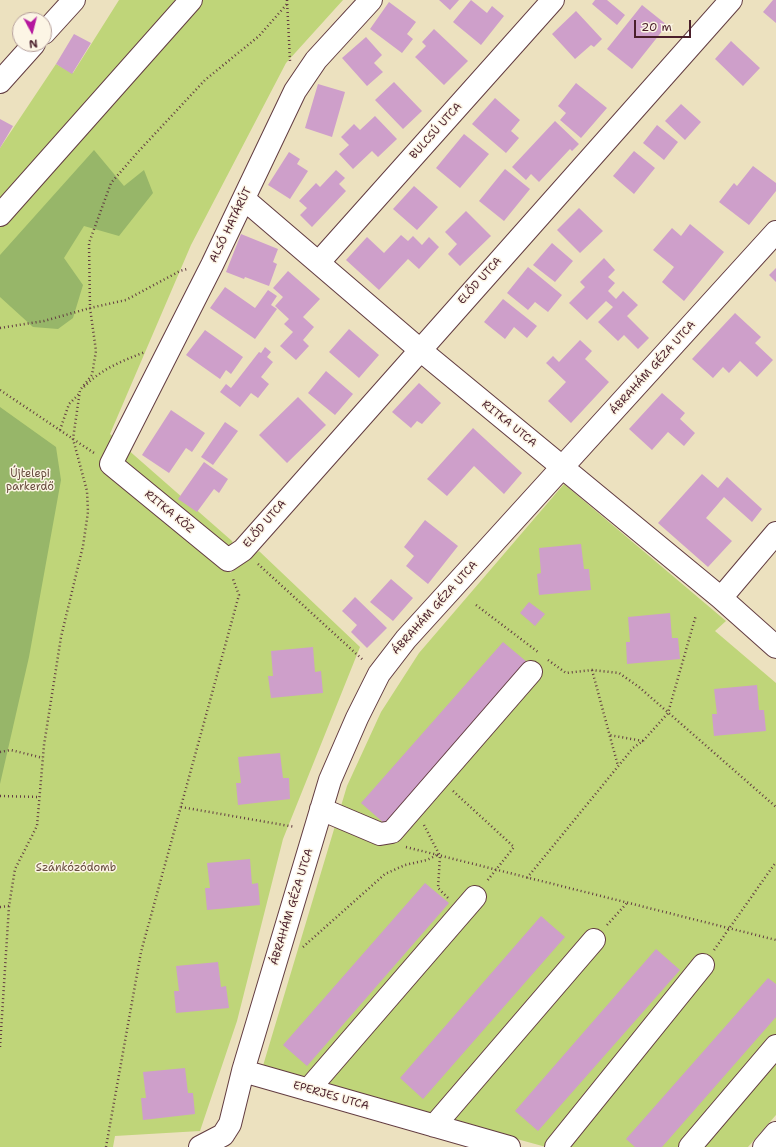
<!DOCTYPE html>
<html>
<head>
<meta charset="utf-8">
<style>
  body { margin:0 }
  #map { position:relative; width:776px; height:1147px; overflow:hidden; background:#ece1bf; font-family:"Shantell Sans",sans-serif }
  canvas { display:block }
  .north { position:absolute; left:12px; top:12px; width:40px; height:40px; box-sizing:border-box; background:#fcf5e5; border:1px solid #b59f9b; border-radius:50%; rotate:173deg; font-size:11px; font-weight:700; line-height:16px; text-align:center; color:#4a1f2b }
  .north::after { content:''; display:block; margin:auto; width:14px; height:18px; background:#b5179e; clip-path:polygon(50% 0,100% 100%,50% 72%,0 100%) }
  .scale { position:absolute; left:634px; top:20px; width:57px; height:18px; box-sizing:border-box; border:2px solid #4a1f2b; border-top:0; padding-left:5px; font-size:12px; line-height:14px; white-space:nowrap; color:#4a1f2b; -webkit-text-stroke:3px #fcf5e5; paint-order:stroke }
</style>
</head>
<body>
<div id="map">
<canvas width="776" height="1147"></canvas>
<div class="north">N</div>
<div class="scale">20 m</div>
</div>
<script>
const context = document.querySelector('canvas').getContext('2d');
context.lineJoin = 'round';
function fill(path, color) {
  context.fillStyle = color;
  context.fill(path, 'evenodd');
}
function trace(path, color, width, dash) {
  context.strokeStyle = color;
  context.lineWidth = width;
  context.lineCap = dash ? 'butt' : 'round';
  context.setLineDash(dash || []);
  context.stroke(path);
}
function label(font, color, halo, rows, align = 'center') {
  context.font = font + ' "Shantell Sans",sans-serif';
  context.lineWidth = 3;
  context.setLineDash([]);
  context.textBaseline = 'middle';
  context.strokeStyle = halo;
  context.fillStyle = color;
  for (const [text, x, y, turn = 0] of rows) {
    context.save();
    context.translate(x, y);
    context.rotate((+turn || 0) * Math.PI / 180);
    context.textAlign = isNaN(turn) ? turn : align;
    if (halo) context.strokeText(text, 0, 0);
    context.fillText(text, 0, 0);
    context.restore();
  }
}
fill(new Path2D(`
  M119,0H343L286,63L191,245L110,434L232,541L235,549L230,573L259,551L360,647L283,839L237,1021L200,1131L115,1136L113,1147H0V148L56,64L73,73Z
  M564,484L726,621L715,631L776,683V1115L748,1147H546L262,1069L347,786L381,712L419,653Z`), '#bfd579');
fill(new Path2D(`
  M94,150L124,186L144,170L153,193L119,236L84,226L64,258L83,285L73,318L58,329L33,327L0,297V255Z
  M0,407L56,447L61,480L29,657L0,784Z`), '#97b669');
fill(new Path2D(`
  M439,0H459L450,10Z
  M471,0L487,13L492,6L504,16L481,45L453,22Z
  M595,0H607L625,15L617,25L592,4Z
  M773,0H776V23L763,12Z
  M389,2L416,22L407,34L413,39L402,53L370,29Z
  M642,5L667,25L632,69L607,49Z
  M576,11L602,39L594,47L591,45L575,59L552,34Z
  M434,29L468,61L444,85L415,57L426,46L422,42Z
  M74,34L91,43L72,74L56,64Z
  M366,37L382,55L374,63L383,72L367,86L342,58Z
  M731,41L760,68L743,86L715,59Z
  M394,82L422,111L403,129L375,100Z
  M576,83L607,108L581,138L560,120L566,113L558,106Z
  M318,84L345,92L332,137L305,128Z
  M495,98L520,120L511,131L519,138L506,153L472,124Z
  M681,104L701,122L685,140L665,121Z
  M375,116L397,139L378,157L372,151L353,169L339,154L349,145L341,137L354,124L360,130Z
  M0,119L13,126L0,148Z
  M555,121L579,144L572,151L570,149L539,182L531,174L526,180L512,167Z
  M657,125L678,142L664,160L643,143Z
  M464,134L489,154L460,188L436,168Z
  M634,151L655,168L634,194L613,176Z
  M289,152L300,159L297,164L308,171L290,199L268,185Z
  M753,166L776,183V191L749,225L719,202L734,183L737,186Z
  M505,169L530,189L504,221L479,201Z
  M336,170L345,178L339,184L346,191L312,227L300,215L307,208L299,201L316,183L320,187Z
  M414,186L438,207L417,230L393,209Z
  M579,208L603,231L580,253L557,230Z
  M466,211L491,236L460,266L448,254L457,244L445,232Z
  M690,224L724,252L684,301L662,282L674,267L653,250L672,228L681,236Z
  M241,234L278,249L273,262L277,264L269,286L245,277L244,279L226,272Z
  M401,235L408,241L413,236L422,245L429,237L439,247L419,269L408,259L379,290L346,260L367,237L384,253Z
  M552,243L573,261L555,282L533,265Z
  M604,258L615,270L608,277L615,283L608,291L616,299L623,291L638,305L627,316L649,338L638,349L624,335L618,341L598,322L613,307L606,301L587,320L569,303L585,287L580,282Z
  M528,267L562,295L548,312L535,302L528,310L507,293Z
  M776,268V282L769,275Z
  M288,271L320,299L303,317L314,327L303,340L309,346L296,360L280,346L293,332L284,324L289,319L275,306L283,297L273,288Z
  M225,287L255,308L268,290L277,296L271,305L277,309L255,339L210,308Z
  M503,299L537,326L527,338L514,327L505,339L484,322Z
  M735,313L761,337L755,343L773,360L757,377L740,361L729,373L723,367L713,378L692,359Z
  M349,329L379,355L359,378L329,352Z
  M205,330L243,357L231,374L226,370L220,379L186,355Z
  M580,340L592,351L585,359L609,382L571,423L548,401L566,382L546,363L553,356L559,362Z
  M265,347L271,352L267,357L273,362L261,377L269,384L258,398L251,393L240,407L220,392L226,384L231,388L259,352L261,353Z
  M326,371L353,394L335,415L308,393Z
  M419,383L441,403L422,424L417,421L411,428L392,412Z
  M662,393L685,413L680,419L695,433L684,446L668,432L652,450L629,429Z
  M298,397L326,425L287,463L259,435Z
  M171,410L205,433L192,452L186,448L169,473L142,455Z
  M225,422L238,431L213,465L201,457Z
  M473,428L522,473L504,494L474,466L447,496L427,479Z
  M204,462L228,479L219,493L214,489L197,512L178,499Z
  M702,474L718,488L727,477L762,509L752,522L724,497L706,518L732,541L708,567L658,523Z
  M425,520L458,546L428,584L406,566L414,556L404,547Z
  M581,544L584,569H589L591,590L539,595L537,574L541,573L539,548Z
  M391,579L413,598L393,621L370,602Z
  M355,597L387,628L367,648L351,632L357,625L342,611Z
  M529,602L545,614L535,626L520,613Z
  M670,613L672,638H678L680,659L627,664L626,642H630L628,617Z
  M503,642L527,662L385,824L361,803Z
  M313,647L315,672L321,671L323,693L271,698L268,676H273L271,651Z
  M757,685L759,710H764L766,731L714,736L712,714H717L714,689Z
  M280,753L283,778H289L290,799L238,805L236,783H241L238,757Z
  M250,859L252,884L258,883L260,905L207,910L205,888H210L207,863Z
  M425,883L449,903L307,1066L283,1045Z
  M541,916L565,937L423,1099L400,1078Z
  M656,949L680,970L538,1131L515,1111Z
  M218,962L221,987L226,986L229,1008L176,1013L174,991H179L176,966Z
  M768,978L776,984V1017L662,1147H635L626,1139Z
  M185,1068L188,1093H193L195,1114L143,1120L141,1098H146L143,1072Z`), '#ce9fca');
const minor = new Path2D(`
  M371,0L316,60L295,91L212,265L111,464L228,560L243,550L731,0
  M44,33L74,0
  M0,82L34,44
  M244,199L419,349L721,598L776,647
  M0,215L191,0
  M319,262L553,0
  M721,598L776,533
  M321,809L380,834L392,832L531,672
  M243,1071L509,1147
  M308,1090L475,897
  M434,1126L594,940
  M200,1147L223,1135L230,1124L243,1071L330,780L357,718L379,674L406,639L776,232
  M556,1147L703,965
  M690,1147L776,1046
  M764,1147L776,1133`);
trace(minor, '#623c41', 24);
trace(new Path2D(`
  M287,0L290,61
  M0,328L44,321L90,308L126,300L180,271L187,269
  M84,387C101,369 122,361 145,352
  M0,390L94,453
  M60,430L69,404L80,393
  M258,564L363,660
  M476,605L538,652
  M548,660L566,673L592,670L619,673L639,687L776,807
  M592,670L618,766
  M643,741L668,713L696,615
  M0,752L11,750L43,758
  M453,791L514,847L487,881
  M0,796L40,797
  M181,807L295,827
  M424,825L440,856L438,888L448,898
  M406,847L776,940
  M527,878L633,748L643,741L609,735
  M0,907L9,906
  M607,925L627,903
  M303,947L385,874L405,865L427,860L437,855
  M714,950L776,862
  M0,1047L9,906L15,869L37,826L44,745L61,637L83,546L88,512L87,491L73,439L80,390L92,375L96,351L90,308L89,243L111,183L137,153L205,80L259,36L287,4
  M106,1147L141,952L239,595L233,579`), '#623c41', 2.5, [1, 3]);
trace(minor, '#fff', 22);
label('11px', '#4a1f2b', '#fcf5e5', [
  ["BULCSÚ UTCA",436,131,-48],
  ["ALSÓ HATÁRÚT",231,225,-64],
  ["ELŐD UTCA",480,281,-48],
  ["ÁBRAHÁM GÉZA UTCA",653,368,-48],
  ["RITKA UTCA",509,424,39],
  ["RITKA KÖZ",169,512,39],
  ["ELŐD UTCA",265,524,-49],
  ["ÁBRAHÁM GÉZA UTCA",435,608,-48],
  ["ÁBRAHÁM GÉZA UTCA",292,907,-73],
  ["EPERJES UTCA",331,1096,16]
]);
label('11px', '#674c3e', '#fcf5e5', [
  ["Újtelepi",30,474],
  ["parkerdő",30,487],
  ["Szánkózódomb",76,868]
]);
</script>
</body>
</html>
